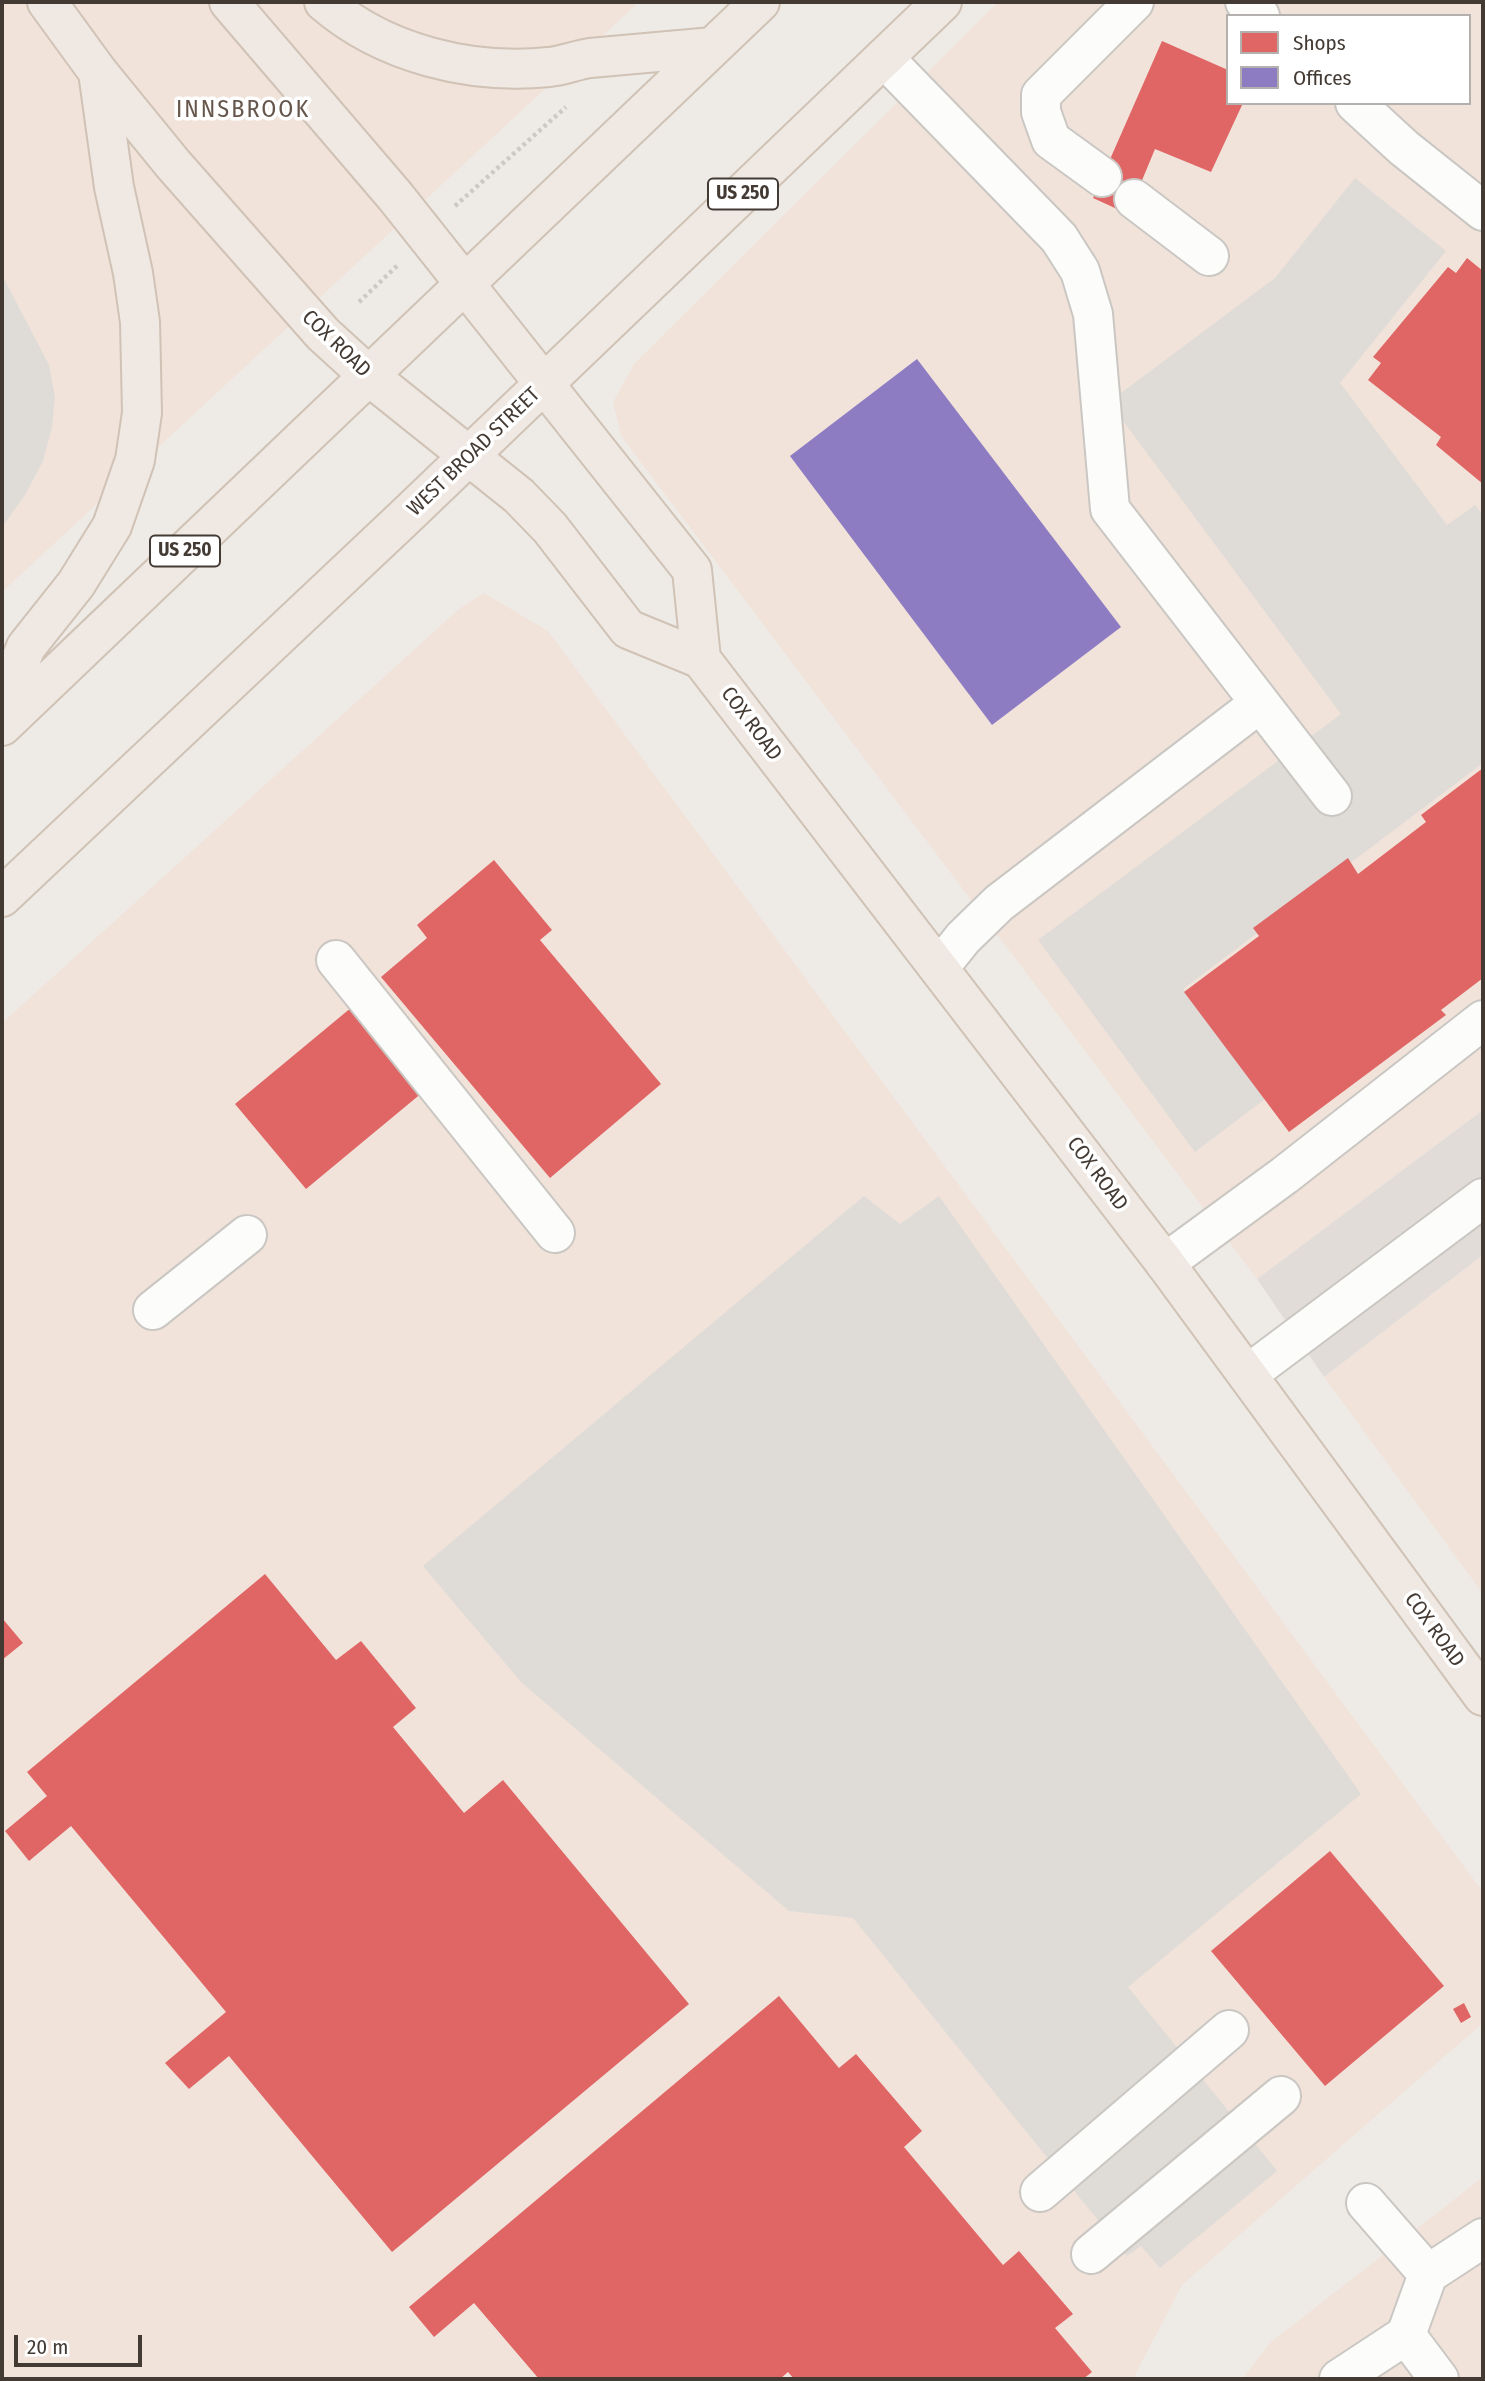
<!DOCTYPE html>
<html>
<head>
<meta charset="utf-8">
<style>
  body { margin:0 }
  #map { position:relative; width:1485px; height:2381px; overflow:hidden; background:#eeebe7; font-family:"Fira Sans Condensed",sans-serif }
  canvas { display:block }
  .frame { position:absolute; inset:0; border:4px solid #433a34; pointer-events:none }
  .legend { position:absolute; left:1226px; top:14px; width:245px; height:91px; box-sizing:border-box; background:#fff; border:2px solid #b4b0ae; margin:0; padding:9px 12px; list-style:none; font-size:21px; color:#433a34 }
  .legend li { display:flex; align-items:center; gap:14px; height:35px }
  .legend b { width:35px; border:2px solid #b4b0ae }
  .scale { position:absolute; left:14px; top:2335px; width:128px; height:32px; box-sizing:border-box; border:4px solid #433a34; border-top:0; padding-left:9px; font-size:21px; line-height:24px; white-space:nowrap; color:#433a34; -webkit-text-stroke:5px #fff; paint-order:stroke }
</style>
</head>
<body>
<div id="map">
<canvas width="1485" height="2381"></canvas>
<div class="frame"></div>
<ul class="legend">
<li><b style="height:19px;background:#e06666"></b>Shops</li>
<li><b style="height:19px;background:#8e7cc3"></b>Offices</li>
</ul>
<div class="scale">20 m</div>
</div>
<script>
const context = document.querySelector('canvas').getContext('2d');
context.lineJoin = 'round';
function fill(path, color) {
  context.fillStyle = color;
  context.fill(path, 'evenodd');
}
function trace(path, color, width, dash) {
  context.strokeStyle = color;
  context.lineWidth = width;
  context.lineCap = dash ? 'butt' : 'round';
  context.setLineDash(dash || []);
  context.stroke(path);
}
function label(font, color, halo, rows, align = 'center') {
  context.font = font + ' "Fira Sans Condensed",sans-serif';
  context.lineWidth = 7;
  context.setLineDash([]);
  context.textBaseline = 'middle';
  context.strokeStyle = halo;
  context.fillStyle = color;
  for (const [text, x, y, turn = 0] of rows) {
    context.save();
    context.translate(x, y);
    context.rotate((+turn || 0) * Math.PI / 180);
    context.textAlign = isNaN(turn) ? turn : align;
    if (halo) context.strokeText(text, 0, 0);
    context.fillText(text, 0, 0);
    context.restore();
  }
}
fill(new Path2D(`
  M2,2H639L2,592Z
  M998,2H1483V1110L1257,1279L621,436L613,402L634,364ZM1228,16H1469V103H1228Z
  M484,593L548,631L1483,1892V2023L1182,2285L1133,2379H2V1023L460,608Z
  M1483,1255V1594L1324,1377Z
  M1483,2177V2379H1242L1271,2342Z`), '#f1e3da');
fill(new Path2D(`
  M1483,1110V1255L1324,1377L1257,1279Z`), '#e1dcd8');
fill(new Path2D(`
  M1355,178L1446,251L1340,383L1447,525L1475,505L1483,515V763L1183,989L1265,1099L1195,1152L1038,940L1341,714L1109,402L1275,278Z
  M2,275L49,365L55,397L52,427L43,461L25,495L2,527Z
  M864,1196L900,1224L939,1196L1361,1794L1128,1987L1277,2171L1160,2268L1141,2246L1127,2256L853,1918L789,1911L521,1682L423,1566Z`), '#dfdcd8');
fill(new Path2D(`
  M1162,41L1228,70V103H1243L1211,172L1155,149L1128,214L1093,198Z
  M1467,258L1483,271V484L1436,445L1441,437L1368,380L1381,363L1373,357L1448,267L1456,273Z
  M1483,768V978L1441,1010L1446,1015L1289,1132L1184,992L1259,936L1253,928L1348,858L1358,874L1426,822L1421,815Z
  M494,860L552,930L540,940L661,1084L550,1178L381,977L427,938L417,925Z
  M358,1002L429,1087L306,1189L235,1104Z
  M265,1574L336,1660L361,1641L416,1708L393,1727L464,1813L503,1780L689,2004L392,2252L229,2056L189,2089L165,2063L226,2012L71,1826L29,1861L5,1831L47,1796L27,1772Z
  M2,1618L23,1643L2,1660Z
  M1330,1851L1444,1986L1325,2086L1211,1951Z
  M779,1996L839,2068L856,2054L922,2131L904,2147L1003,2265L1019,2251L1073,2314L1055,2328L1092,2372L1083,2379H794L788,2372L780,2379H539L474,2303L434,2337L409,2307Z
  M1464,2003L1471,2017L1461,2023L1453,2009Z`), '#e06666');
fill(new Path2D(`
  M917,359L1121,627L992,725L790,456Z`), '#8e7cc3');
const minor = new Path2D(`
  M1245,2L1260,16
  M884,58L1059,238L1080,271L1093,314L1110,509L1332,796
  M1355,103L1404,148L1483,211
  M1102,177L1051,140L1041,112V95L1134,2
  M1134,199L1209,256
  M336,960L555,1233
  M939,968L963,938L999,903L1260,703
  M1165,1263L1285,1175L1483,1020
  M153,1310L247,1235
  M1248,1374L1483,1198
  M1040,2192L1229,2030
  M1366,2203L1428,2274
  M1091,2254L1281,2096
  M1406,2335L1439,2379
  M1339,2379L1406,2335L1428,2274L1483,2238`);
const major = new Path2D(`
  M47,2L98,72L173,164L323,334L369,376L519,496L550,528L628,629L701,659L1165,1263L1483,1696
  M229,2L395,196L692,570L701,659
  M324,2C384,54 471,75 549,67C563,66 576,60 590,58C631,54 672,51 713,47
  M2,706L26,647L76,584L112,526L135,460L142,413L140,322L133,273L114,187L98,72
  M2,726L760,2
  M2,897L405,517L942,2`);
trace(minor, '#cac7c3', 42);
trace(major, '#d0c2b5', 42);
trace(new Path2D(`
  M455,206L566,107
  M359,302L399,264`), '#ccc9c6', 4.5, [3.5, 3.5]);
trace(minor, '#fcfcfb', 38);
trace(major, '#f0e9e3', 38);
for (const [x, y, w] of [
  [743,194,70],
  [185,551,70]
]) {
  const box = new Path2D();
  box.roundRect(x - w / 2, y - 15.5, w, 31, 5);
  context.fillStyle = '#fff';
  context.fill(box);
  trace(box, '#433a34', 2);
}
label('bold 19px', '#433a34', null, [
  ["US 250",743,194],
  ["US 250",185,551]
]);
label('21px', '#433a34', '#fff', [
  ["COX ROAD",336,344,44],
  ["WEST BROAD STREET",474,452,-44],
  ["COX ROAD",751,724,53],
  ["COX ROAD",1097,1174,53],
  ["COX ROAD",1434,1630,54]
]);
context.letterSpacing = '2px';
label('24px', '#66564c', '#fff', [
  ["INNSBROOK",243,110]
]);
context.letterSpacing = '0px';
</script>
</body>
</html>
